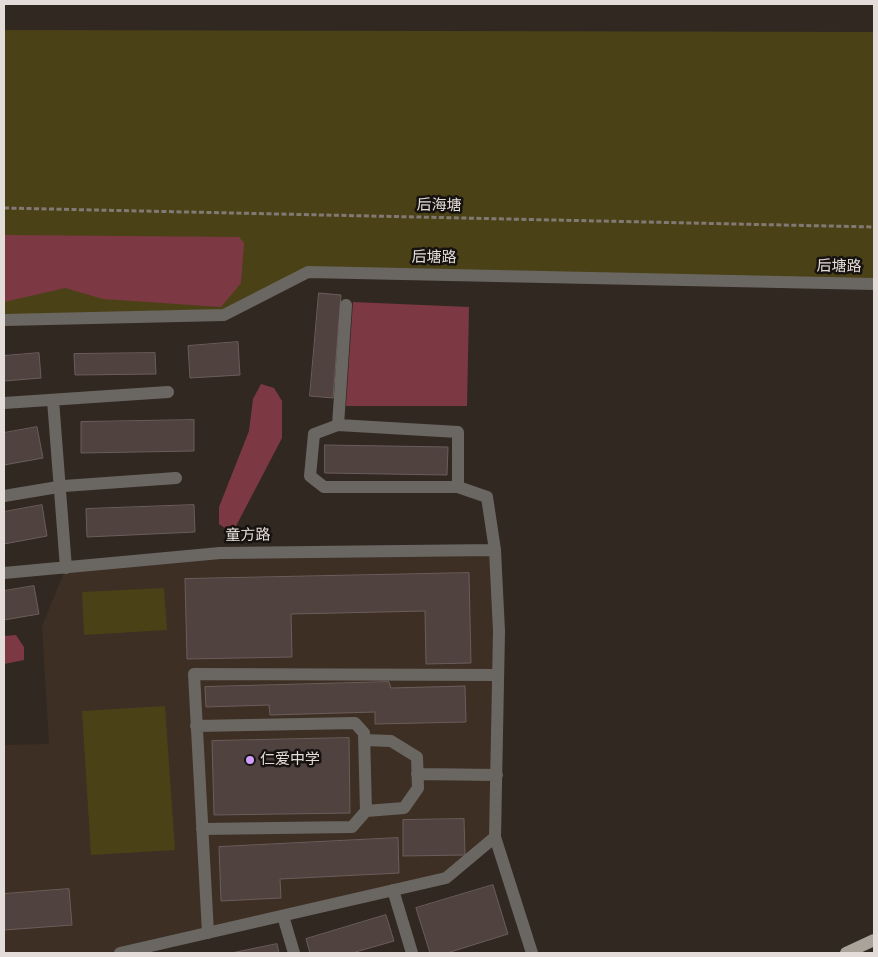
<!DOCTYPE html>
<html>
<head>
<meta charset="utf-8">
<style>
  body { margin:0 }
  #map { position:relative; width:878px; height:957px; overflow:hidden; background:#322822; font-family:"Varela Round",sans-serif }
  canvas { display:block }
  .frame { position:absolute; inset:0; border:5px solid #e3dcd8; pointer-events:none }
</style>
</head>
<body>
<div id="map">
<canvas width="878" height="957"></canvas>
<div class="frame"></div>
</div>
<script>
const context = document.querySelector('canvas').getContext('2d');
context.lineJoin = 'round';
function fill(path, color) {
  context.fillStyle = color;
  context.fill(path, 'evenodd');
}
function trace(path, color, width, dash) {
  context.strokeStyle = color;
  context.lineWidth = width;
  context.lineCap = dash ? 'butt' : 'round';
  context.setLineDash(dash || []);
  context.stroke(path);
}
function label(font, color, halo, rows, align = 'center') {
  context.font = font + ' "Varela Round","Noto Sans SC",sans-serif';
  context.lineWidth = 5;
  context.setLineDash([]);
  context.textBaseline = 'middle';
  context.strokeStyle = halo;
  context.fillStyle = color;
  for (const [text, x, y, turn = 0] of rows) {
    context.save();
    context.translate(x, y);
    context.rotate((+turn || 0) * Math.PI / 180);
    context.textAlign = isNaN(turn) ? turn : align;
    if (halo) context.strokeText(text, 0, 0);
    context.fillText(text, 0, 0);
    context.restore();
  }
}
fill(new Path2D(`
  M495,550V837L446,878L120,953H4V745L49,744L42,626L66,568L205,554Z`), '#3e2f25');
fill(new Path2D(`
  M4,30L874,32V286L308,272L224,315L4,320Z
  M164,588L167,630L84,635L82,592Z
  M165,706L175,850L91,855L82,711Z`), '#4b4117');
fill(new Path2D(`
  M4,235L239,237L244,243L241,283L221,307L103,299L65,288L4,302Z
  M353,302L469,307L467,406H346Z
  M261,384L274,388L282,401V438L236,526L229,531L219,524V507L249,431L253,399Z
  M16,635L24,647V660L4,664V636Z`), '#7c3944');
const building = new Path2D(`
  M319,293L341,295L333,398L310,396Z
  M238,342L240,375L190,378L188,346Z
  M39,353L41,378L4,381V356Z
  M155,353L156,374L75,375L74,354Z
  M194,420V451L81,453V422Z
  M37,427L43,458L4,465V433Z
  M325,445L448,447L447,475L325,473Z
  M42,505L47,536L4,544V512Z
  M194,505L195,532L87,537L86,509Z
  M469,573L471,663L426,664L425,611L291,614L292,657L187,659L185,579Z
  M34,586L39,614L4,620V591Z
  M389,682L391,688L465,686L466,722L375,724V712L270,715L269,705L206,707L205,687Z
  M349,738L350,813L214,815L212,741Z
  M464,819L465,855L403,856V820Z
  M398,838L399,873L280,879L281,898L221,901L219,847Z
  M493,885L508,934L447,953H430L416,908Z
  M69,889L72,925L4,930V894Z
  M386,915L394,941L352,953H310L306,939Z
  M277,944L279,953H232Z`);
fill(building, '#4f423f');
trace(building, '#6b5d5b', 1);
trace(new Path2D(`
  M4,208L874,227`), '#827974', 3, [5, 2.5]);
trace(new Path2D(`
  M4,320L224,315L308,272L874,284
  M53,400L66,568
  M4,403L168,392
  M338,425L346,305
  M458,487H324L310,476L314,434L338,425L458,432V487L487,497L495,550L499,631L495,837L532,953
  M4,496L64,486L176,478
  M4,573L220,553L495,550
  M196,726L355,723L364,733L366,811L352,827L202,829
  M364,740L391,741L417,757L418,788L404,808L366,811
  M417,774L497,775
  M393,890L412,953
  M283,916L294,953
  M208,933L194,674L498,675
  M120,953L446,878L495,837`), '#6a6762', 12);
trace(new Path2D(`
  M846,953L874,940`), '#aaa399', 12);
for (const [x, y, r, color] of [
  [250,760,5,"#d19dfe"]
]) {
  const dot = new Path2D();
  dot.arc(x, y, r, 0, 2 * Math.PI);
  context.fillStyle = color;
  context.fill(dot);
  trace(dot, '#16120f', 2);
}
label('15px', '#e3dcd8', '#16120f', [
  ["后海塘",439,206,1],
  ["后塘路",434,258,1],
  ["后塘路",839,267,1],
  ["童方路",248,536,-1]
]);
label('15px', '#e3dcd8', '#16120f', [
  ["仁爱中学",260,760]
], 'left');
</script>
</body>
</html>
